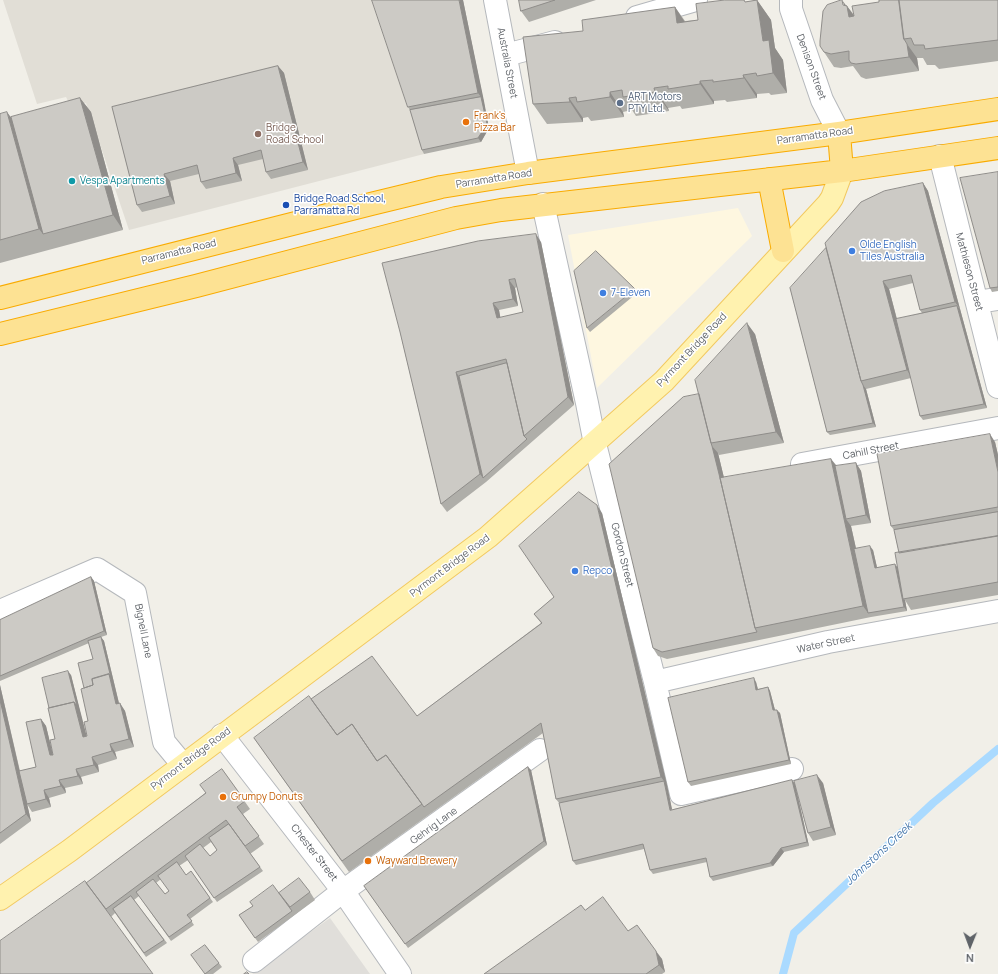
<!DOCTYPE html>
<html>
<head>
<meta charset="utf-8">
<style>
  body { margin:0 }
  #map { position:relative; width:998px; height:974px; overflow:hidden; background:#f1efe8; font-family:Manrope,sans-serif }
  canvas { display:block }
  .north { position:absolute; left:950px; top:926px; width:40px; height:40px; -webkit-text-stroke:3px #fff; paint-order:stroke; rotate:181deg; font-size:11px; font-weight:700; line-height:16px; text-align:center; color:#5f6368 }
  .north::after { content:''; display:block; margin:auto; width:14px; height:18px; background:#5f6368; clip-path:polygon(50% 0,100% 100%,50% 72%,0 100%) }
</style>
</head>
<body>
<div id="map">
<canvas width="998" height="974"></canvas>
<div class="north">N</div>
</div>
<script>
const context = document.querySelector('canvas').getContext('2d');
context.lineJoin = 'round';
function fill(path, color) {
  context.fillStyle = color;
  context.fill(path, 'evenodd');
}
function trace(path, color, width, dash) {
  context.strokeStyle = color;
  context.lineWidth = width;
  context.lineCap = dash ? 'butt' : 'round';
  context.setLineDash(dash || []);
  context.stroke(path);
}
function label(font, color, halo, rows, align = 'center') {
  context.font = font + ' Manrope,sans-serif';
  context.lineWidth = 3;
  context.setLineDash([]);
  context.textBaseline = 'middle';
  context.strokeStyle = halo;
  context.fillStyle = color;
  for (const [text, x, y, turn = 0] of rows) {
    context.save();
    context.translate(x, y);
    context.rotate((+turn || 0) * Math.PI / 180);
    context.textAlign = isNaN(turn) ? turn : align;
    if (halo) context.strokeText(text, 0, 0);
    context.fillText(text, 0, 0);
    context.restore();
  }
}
fill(new Path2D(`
  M738,208L752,236L597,388L568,235Z`), '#fef7e0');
fill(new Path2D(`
  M330,918L370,974H252Z`), '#e0deda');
fill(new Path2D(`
  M3,0H375L413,114L424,154L129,230L86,103L71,107L66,97L37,104Z`), '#e1ded6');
trace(new Path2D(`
  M783,974L794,933L933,803L998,749`), '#aadaff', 8);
const minor = new Path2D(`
  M495,0L528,173
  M791,0V9L822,100L839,133
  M637,17L696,0
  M506,55L555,42
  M940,156L998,387
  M543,204L587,403L595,444L655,682L681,794L792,769
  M977,302L998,299
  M802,464L998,428
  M0,611L97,569L135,593L164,742L183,765
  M655,682L828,642L998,611
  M222,735L343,891L400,974
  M254,961L343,891L540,750`);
const major = new Path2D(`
  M0,899L69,851L488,537L664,381L828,204L832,198L842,171`);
const highway = new Path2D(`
  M839,133L842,171
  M769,179L783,251
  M0,298L371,204L441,187L528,173L839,133L998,109
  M0,334L196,286L456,218L501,210L842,171L998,148`);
trace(minor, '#b5b8bc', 24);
trace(major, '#f2c960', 24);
trace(highway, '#f9ab00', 24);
trace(minor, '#fff', 22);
trace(major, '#fff2af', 22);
trace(highway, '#fde293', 22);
fill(new Path2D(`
  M463,0L489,128L481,142L424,154L422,150L410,110L408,107Z
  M519,0H596L529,22L521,11Z
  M757,0L771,20L775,48L783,60L787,93L771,95L769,93L757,94V98L727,102L725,100L714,101V104L682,109L680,106L668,108L669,111L636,116L632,110L623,112L624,117L591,121L588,117L583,118V122L547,124L533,104L583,31L675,7L685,21L698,20L746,2Z
  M998,0V61L939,69L935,65H927L923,58H917L919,71L866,79L861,77L853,66L841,68L834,67L824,52L846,5L847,6L854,15Z
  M278,66L284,73L308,170L271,179L266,172L263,159L238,165L242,181L206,189L201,182L199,174L170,181L175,204L142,212L137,205L112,107Z
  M80,98L91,112L123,230L0,263V114L11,117Z
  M998,172V291L992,292L990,288Z
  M923,183L928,191L987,408L923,420L920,416L911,378L866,389L876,427L830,435L827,432L790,288ZM913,283L920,310L922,313L897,319L889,289Z
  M541,242L574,405L486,482L447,512L441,504L400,332ZM517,287L523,312L500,318L499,310L518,306L515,288Z
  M635,289L637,293L590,332L587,328Z
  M755,334L784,443L719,455L718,453L724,478L831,459L837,466L856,463L861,471L871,523L851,526L856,548L873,550L877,567H898L899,553L894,530L891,526L995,442L998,455V595L911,610L905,600L907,611L871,617L667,659L658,656L653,648L699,394Z
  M602,513L667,785L672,810L792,780L795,784L809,846L784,852L773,866L713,881L710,877L707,862L653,874L650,870L644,849L576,865L573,861L559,803L556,799L543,733L349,872L254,738L417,716L541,623L534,614L554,597Z
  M91,577L94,581L107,635L101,637L104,641L119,703L125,711L134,747L115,752L117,759L98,765L99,772L81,777L83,784L65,788L66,793L49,798L51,807L32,812L27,804L31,821L0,844V685L20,771L36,767L41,719L46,726L53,755L55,739L49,708L71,675L86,736H87L88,721L84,688L93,659L89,643L0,681V620Z
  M756,682L758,689L768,687L770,691L775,710L780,713L791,764L691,786L688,782Z
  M528,767L531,770L547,845L408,948L364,886Z
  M222,769L250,809L243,814L264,844L250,854L237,835L263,871L217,902L188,860L179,866L186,875L191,871L213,902L190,919L194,925L171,941L139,896L134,900L167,943L146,957L115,913L111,917L89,886L205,793ZM211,842L217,850L210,856L203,848ZM161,879L169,891L165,894L156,883Z
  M823,783L836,835L813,841L808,833Z
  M310,892L315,900L258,942L239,915L253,906L250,902L281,896Z
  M585,910L628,931L662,959L665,972L662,974H484Z
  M205,945L222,967L213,974H205Z`), '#afaea9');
fill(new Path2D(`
  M459,0H463L484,101L478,93Z
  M757,0L771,20L775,48L783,60L787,93L773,73L763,41Z
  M842,0L848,8L847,6L857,20L849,17Z
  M675,7L688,27L677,23Z
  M907,44L917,58L919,71L909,57Z
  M278,66L284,73L308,170L303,162Z
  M743,75L757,94V98L744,78Z
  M700,81L714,101V104L700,84Z
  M654,88L668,108L669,111L655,92Z
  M610,92L623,112L624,117L610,97Z
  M481,97L484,101L489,128L481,142L478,138Z
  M80,98L91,112L123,230L113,215Z
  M569,98L583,118V122L570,102Z
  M7,112L21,131L43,234L39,229Z
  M233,158L238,165L242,181L236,173Z
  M164,174L170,181L175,204L170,196Z
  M923,183L928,191L960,309L955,302Z
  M536,234L541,242L574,405L568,397Z
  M509,280L515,288L518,306L513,299Z
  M883,281L889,289L912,378L907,370Z
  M493,303L499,310L502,326L497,318Z
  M957,306L960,309L987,408L984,404Z
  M747,323L755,334L784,443L776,432Z
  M456,372L461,380L483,478L480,474Z
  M863,385L866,389L876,427L873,423Z
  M990,434L995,442L998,455V472Z
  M712,446L718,453L760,627L756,628Z
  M831,459L839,470L846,519L851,526L870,613H868L863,606Z
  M856,463L861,471L871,523L866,515Z
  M597,505L602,513L667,785L673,814L670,810L664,781L661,777Z
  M870,546L873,550L878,572L875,568Z
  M895,564L898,568L903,599L905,600L907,611L904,607Z
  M91,577L94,581L107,635L104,631Z
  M101,637L104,641L121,712L116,704L109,674Z
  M68,671L71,675L89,745L83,737L74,702Z
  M754,678L756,682L759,694L756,690Z
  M0,685L31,821L26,814L0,700Z
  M768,687L770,691L776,714L773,710Z
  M120,703L125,711L134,747L129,739Z
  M777,710L780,713L791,764L789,760Z
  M41,719L46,726L55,763L50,755Z
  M110,744L115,752L117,759L112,751Z
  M92,757L98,765L99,772L94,765Z
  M528,767L531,770L547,845L544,841Z
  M76,769L81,777L83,784L78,776Z
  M817,775L823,783L836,835L831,827Z
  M59,780L65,788L66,793L61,786Z
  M792,780L795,784L809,846L807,842Z
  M44,790L49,798L51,807L46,799Z
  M781,848L784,852L773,866L770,863Z
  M656,951L662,959L665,972L659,965Z`), '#8f8d8a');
const building = new Path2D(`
  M372,0H459L478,93L408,107Z
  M519,0H555L521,11Z
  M725,0H744L745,2L757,0L763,41L769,40L773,73L757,76L756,73L743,75L744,78L713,82V80L700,81V84L668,89V86L654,88L655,92L623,97L622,90L610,92V97L577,102L576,97L569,98L570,102L533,104L523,37L583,31L582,20L675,7L677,23L698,20L696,4Z
  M842,0L843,5L847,6L849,17L854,16L852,6L879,2V0H899L904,39L907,44L909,57L856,64L851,63L849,60V51L831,54L824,52L820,46V41L823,11L827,5Z
  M899,0H998V40L925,49L924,45H914L911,38L904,39Z
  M278,66L303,162L266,172L261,150L233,158L236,173L201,182L197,165L164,174L170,196L137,205L112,107Z
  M481,97L487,124L478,138L422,150L410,110Z
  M80,98L113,215L43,234L11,117Z
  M7,112L39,229L0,240V114Z
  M998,172V287L990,288L960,178Z
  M923,183L955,302L920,310L911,275L883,281L907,370L861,381L825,243L861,202L884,191Z
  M536,234L568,397L524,436L506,359L456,372L480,474L441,504L400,332L382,263L478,241ZM515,279L523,312L497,318L493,303L513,299L509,280Z
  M826,248L861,381L863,385L873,423L827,432L790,288Z
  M596,251L635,289L587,328L574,271Z
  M957,306L984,404L920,416L896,319Z
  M747,323L776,432L711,443L695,380Z
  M507,363L524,436L527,439L483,478L459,376Z
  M699,394L711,443L712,446L720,478L755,628L757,632L662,652L653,648L609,464L683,397Z
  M990,434L998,472V507L891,526L877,454Z
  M831,459L863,606L755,628L720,478Z
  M856,463L866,515L846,519L835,466Z
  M579,492L597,505L661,777L556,799L541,723L424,807L386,755L377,761L352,724L337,735L311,699L372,656L417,716L542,623L534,614L554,597L519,546Z
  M998,512V536L899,553L894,530Z
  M998,536V582L903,599L895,553Z
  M870,546L875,568L895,564L904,607L868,613L854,549Z
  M91,577L104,631L0,676V620Z
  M101,637L111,678L109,674L92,679L93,685L84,688L78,663L93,659L88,641Z
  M68,671L77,706L74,702L49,708L42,678Z
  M109,674L116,704L120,703L129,739L110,744L112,751L92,757L94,765L76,769L78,776L59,780L61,786L44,790L46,799L27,804L19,771L36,767L26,722L41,719L50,755H53L50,740L55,739L48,708L74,702L83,737L87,736L84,722L88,721L81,689L93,685L92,679Z
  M754,678L756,690L768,687L773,710H777L789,760L688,782L668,698Z
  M309,696L337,735L352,724L377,761L386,755L422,804L342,861L254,738Z
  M0,700L26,814L0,833Z
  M528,767L544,841L405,944L364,886Z
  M222,769L245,801L237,807L259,836L245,846L226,820L106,909L86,883L206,793L200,785Z
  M817,775L831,827L808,833L794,781Z
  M792,780L807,842L781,848L770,863L710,877L706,858L650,870L643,844L573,861L559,803L664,781L670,810Z
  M229,824L260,867L214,898L185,856L200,844L210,856L217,850L209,838Z
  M177,862L186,875L191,871L210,898L187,915L192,921L169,937L136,892L153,879L165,894L169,891L158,876Z
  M299,878L310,892L290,907L279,893Z
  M85,881L153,974H0V941Z
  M273,885L292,911L255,938L239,915L253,906L250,902Z
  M131,896L164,940L144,953L113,909Z
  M603,897L628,931L637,925L656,951L659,965L646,974H484L581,905L585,910Z
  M205,945L219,963L205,974L191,955Z
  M247,972L249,974H244Z`);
fill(building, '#cccac5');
trace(building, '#8f8d8a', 1);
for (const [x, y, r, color] of [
  [620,103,4,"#5c6f8a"],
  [466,122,4,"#e8710a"],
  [258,134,4,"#8d6e63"],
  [72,181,4,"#0f9aa8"],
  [286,205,4,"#1a4fb4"],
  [852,251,4,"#3f7fe0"],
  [603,293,4,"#3f7fe0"],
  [575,571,4,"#3f7fe0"],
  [223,797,4,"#e8710a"],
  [368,861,4,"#e8710a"]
]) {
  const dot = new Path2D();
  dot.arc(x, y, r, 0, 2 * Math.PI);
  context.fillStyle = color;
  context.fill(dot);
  trace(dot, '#fff', 1.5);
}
label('10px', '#5f6368', '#fff', [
  ["Australia Street",507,63,79],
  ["Denison Street",811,67,70],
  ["Parramatta Road",815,136,-8],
  ["Parramatta Road",494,179,-9],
  ["Parramatta Road",179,252,-14],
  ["Mathieson Street",969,272,75],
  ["Pyrmont Bridge Road",692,350,-47],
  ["Cahill Street",871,451,-11],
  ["Gordon Street",622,555,76],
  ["Pyrmont Bridge Road",450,566,-37],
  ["Bignell Lane",143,631,79],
  ["Water Street",826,644,-12],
  ["Pyrmont Bridge Road",191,759,-37],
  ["Gehrig Lane",434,826,-36],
  ["Chester Street",314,853,52]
]);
label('10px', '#4e5e75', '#fff', [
  ["ART Motors",628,97],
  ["PTY Ltd.",628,109]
], 'left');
label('10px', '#c56008', '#fff', [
  ["Frank's",474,116],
  ["Pizza Bar",474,128],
  ["Grumpy Donuts",231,797],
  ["Wayward Brewery",376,861]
], 'left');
label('10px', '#785e54', '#fff', [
  ["Bridge",266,128],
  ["Road School",266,140]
], 'left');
label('10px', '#0d838f', '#fff', [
  ["Vespa Apartments",80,181]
], 'left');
label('10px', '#164399', '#fff', [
  ["Bridge Road School,",294,199],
  ["Parramatta Rd",294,211]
], 'left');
label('10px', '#366cbe', '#fff', [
  ["Olde English",860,245],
  ["Tiles Australia",860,257],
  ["7-Eleven",611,293],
  ["Repco",583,571]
], 'left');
label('italic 11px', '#4174aa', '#fff', [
  ["Johnstons Creek",879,854,-43]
]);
</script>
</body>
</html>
